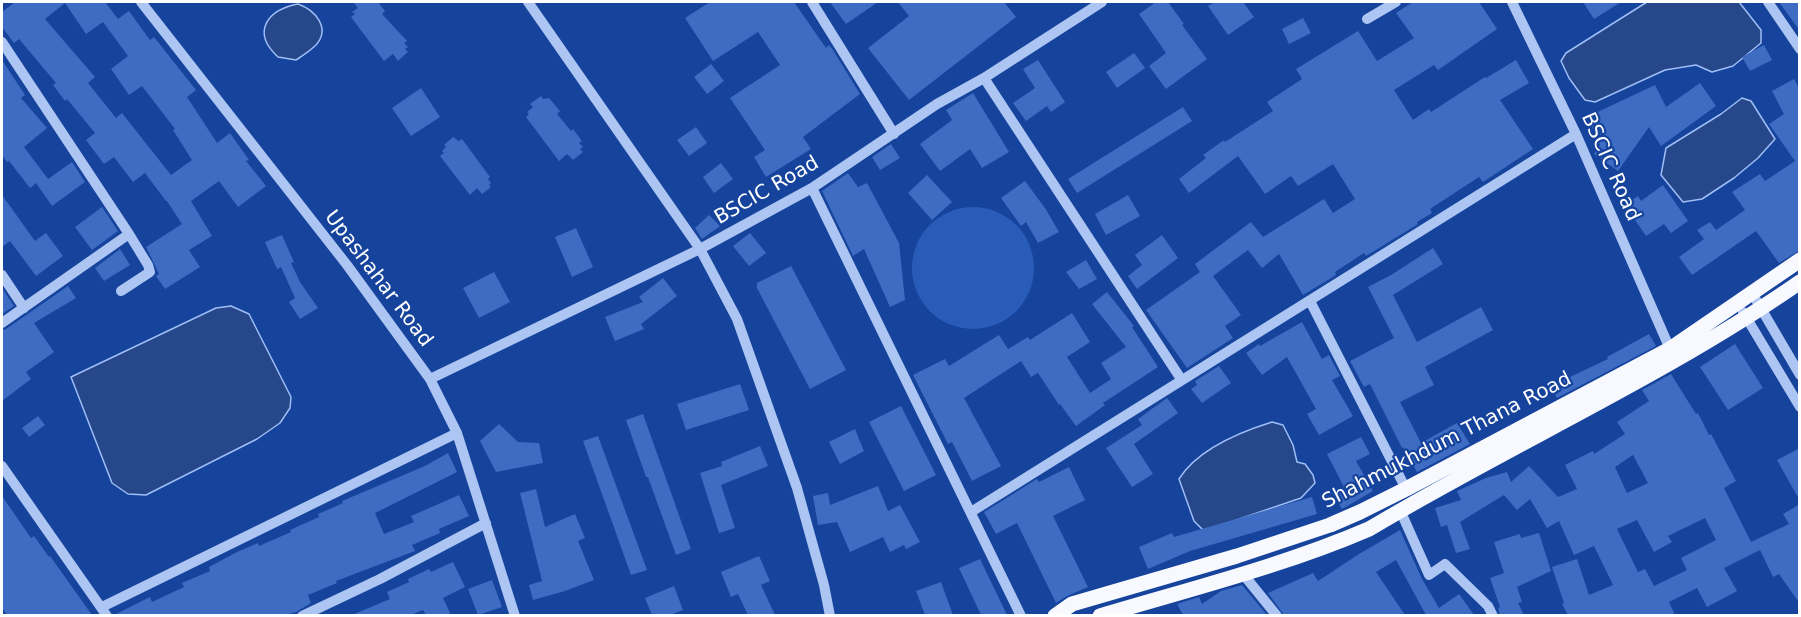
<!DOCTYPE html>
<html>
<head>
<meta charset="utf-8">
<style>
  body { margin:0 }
  #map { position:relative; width:1801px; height:617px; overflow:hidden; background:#16439c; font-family:"DejaVu Sans",sans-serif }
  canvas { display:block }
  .frame { position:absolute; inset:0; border:3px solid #fff; pointer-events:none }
</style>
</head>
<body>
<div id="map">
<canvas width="1801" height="617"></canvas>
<div class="frame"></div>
</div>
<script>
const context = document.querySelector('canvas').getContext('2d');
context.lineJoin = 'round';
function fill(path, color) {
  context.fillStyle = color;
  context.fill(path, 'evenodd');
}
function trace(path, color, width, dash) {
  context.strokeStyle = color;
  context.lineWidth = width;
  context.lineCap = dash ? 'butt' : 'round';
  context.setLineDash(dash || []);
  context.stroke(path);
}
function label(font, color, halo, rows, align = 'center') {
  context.font = font + ' "DejaVu Sans",sans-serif';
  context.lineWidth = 4.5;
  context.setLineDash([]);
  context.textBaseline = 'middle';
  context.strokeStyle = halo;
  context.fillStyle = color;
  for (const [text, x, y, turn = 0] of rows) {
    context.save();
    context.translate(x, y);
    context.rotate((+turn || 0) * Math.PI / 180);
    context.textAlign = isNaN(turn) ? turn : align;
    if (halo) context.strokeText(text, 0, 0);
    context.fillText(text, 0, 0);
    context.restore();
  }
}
fill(new Path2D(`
  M912 268a61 61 0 1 1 122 0a61 61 0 1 1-122 0Z`), '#295cb9');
const water = new Path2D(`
  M1647,2H1739L1761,30V43L1733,66L1712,72L1696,65L1665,70L1595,102L1585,100L1569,78L1561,61L1566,53Z
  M298,4C315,10 331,28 316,45C310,51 302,56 296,60L278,57C251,32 267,10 298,4Z
  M1742,98L1751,101L1775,139L1758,158L1734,178L1702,199L1683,202L1661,175L1666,148L1721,114Z
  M231,306L249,314L291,397L290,408L280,423L257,439L146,495L128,494L112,483L71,377L216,308Z
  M1272,422L1283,425L1293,445L1297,462L1305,464L1313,475L1315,483L1301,498L1204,531L1194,521L1179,479C1197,450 1240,432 1272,422Z`);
fill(water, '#26478a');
trace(water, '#9ebef5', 1.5);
fill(new Path2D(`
  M15,2H105L118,19L129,11L150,40L154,37L196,90L187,97L217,143L230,133L249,160L246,161L266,186L238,207L219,181L191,201L212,236L189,250L200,267L165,289L156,276L159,274L146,247L182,224L167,201H166L145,173L133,182L114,157L104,164L86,140L95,133L67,99L65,101L53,85L56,83L19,39L14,43L2,27V12ZM65,3L86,34L103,22L128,56L111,69L129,95L142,86L175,129L173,130L192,160L171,175L122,113L116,118L88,83L95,77L45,19Z
  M353,2H378L385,11L382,14L407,41L404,43L408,47L405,49L408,52L398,61L393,54L384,61L351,17L355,14L352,12L358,8Z
  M710,2H794L826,48L829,45L833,50L860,94L803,137L811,149L766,177L754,157L765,150L730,98L780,65L758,32L713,61L685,18Z
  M830,2H878L846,24Z
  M898,2H1004L1016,17L909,100L868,48L909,16Z
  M1156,2H1168L1184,24L1182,25L1207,59L1166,89L1149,66L1166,53L1139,14Z
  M1215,2H1243L1254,17L1228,35L1208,6Z
  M1413,2H1479L1497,29L1438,70L1434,65L1394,90L1413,120L1429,109L1431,112L1485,77L1486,78L1516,60L1529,83L1500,100L1533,149L1483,182L1479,177L1430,209L1432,213L1417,222L1418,224L1366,256L1364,253L1335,272L1336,275L1303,295L1279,254L1262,268L1248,250L1213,276L1241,315L1225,326L1233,338L1187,368L1146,310L1200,272L1195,264L1251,222L1263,237L1324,199L1333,213L1355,199L1333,164L1298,186L1291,176L1265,194L1238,156L1189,193L1179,179L1206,158L1203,155L1224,140L1225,142L1273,111L1267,102L1302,79L1296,69L1358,31L1377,61L1414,38L1396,13Z
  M1583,2H1621L1594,19Z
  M1779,2H1796L1800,6V31Z
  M1303,18L1311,33L1289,44L1282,29Z
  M1764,45L1772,60L1750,71L1742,57Z
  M1134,53L1145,68L1117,88L1106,72Z
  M2,60L25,95L21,98L47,128L24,147L48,179L72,162L85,182L52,206L36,183L30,188L9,161L7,162L2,155Z
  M1038,60L1065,102L1051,112L1047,106L1026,121L1013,103L1035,88L1023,69Z
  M711,64L724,81L707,94L694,77Z
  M1794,79L1800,90V250L1779,263L1756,231L1692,275L1679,257L1704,239L1697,230L1710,222L1716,230L1745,210L1732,192L1760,174L1765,181L1795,161L1769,124L1784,114L1772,91Z
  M1700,83L1716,106L1661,146L1649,127L1618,171L1594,154L1600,145L1587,117L1655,85L1666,107Z
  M421,88L440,117L411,136L392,108Z
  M973,93L1009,152L982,168L970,149L940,171L920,144L952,120L946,110Z
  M541,96L543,99L549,98L560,111L557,114L571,131L573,129L582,141L579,143L583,147L580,149L583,152L573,160L567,154L559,161L526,117L529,114L527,112L533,107L530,104Z
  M1183,107L1192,121L1077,193L1068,179Z
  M696,127L707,143L689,156L677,140Z
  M453,137L459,141L462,139L490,177L488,179L491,183L489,185L491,187L482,194L477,188L470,195L440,156L444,153L442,151L446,147L444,145Z
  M891,144L900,158L880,170L872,157Z
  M721,163L733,179L714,193L703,177Z
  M848,173L858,187L867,183L899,243L905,300L890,307L864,249L853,256L822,191Z
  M927,175L952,202L932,220L908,193Z
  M1025,181L1045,208L1059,232L1038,243L1026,222L1021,226L1001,198Z
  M1663,185L1688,221L1671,233L1664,224L1646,236L1625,205L1638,196L1641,201Z
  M2,195L35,241L46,233L63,256L36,276L10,241L2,247Z
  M1128,195L1140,216L1106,235L1095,214Z
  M102,207L118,231L92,250L75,227Z
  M709,215L720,226L702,239L695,228Z
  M576,228L593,267L572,277L555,237Z
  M750,233L766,253L749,266L733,246Z
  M282,235L294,262L291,263L300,282L318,308L300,319L289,302L295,298L281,267L277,269L265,242Z
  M1162,235L1178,258L1137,289L1128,276L1142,265L1135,255Z
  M1433,248L1443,264L1393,295L1417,342L1481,307L1493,330L1425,367L1434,385L1400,402L1421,443L1457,423L1470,444L1417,472L1403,447L1402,448L1370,384L1364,387L1350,361L1394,338L1368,287L1391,275Z
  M120,249L130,265L104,281L95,268Z
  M1086,260L1097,279L1079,289L1066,272Z
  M791,266L846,370L810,389L757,288V283Z
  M494,272L510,302L479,318L463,288Z
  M663,278L677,296L641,324L644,329L615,341L605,317L643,302L639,297Z
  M68,286L76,298L34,323L54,352L26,372L31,379L2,401V330L6,329Z
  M2,288L14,306L2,314Z
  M1107,292L1134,326L1132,327L1158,367L1103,403L1105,405L1076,426L1060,404L1059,405L1038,373L1031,377L1021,361L964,398L1001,466L972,481L952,442L948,444L913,375L945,359L949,366L999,335L1008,349L1028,337L1030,340L1072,313L1090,342L1067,357L1090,393L1111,379L1101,363L1126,347L1092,304Z
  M1302,322L1322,359L1329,355L1340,376L1332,380L1353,416L1319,435L1307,414L1316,409L1287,357L1262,375L1246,353L1259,344L1260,346Z
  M1649,334L1656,346L1557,398L1551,386L1608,359L1607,357Z
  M1735,344L1763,388L1728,410L1700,367Z
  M1219,366L1231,383L1202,403L1191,389L1197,385L1195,381Z
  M1671,374L1696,414L1698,413L1709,435L1711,434L1736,481L1724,488L1751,542L1789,524L1783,514L1800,504V604L1779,574L1773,577L1760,550L1724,568L1737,591L1707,607L1697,588L1669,602L1675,615H1568L1562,604L1564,603L1552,567L1577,559L1589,595L1613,585L1594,546L1574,555L1559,521L1547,528L1530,499L1517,510L1504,495L1460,522L1470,549L1456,553L1447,525L1441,527L1435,508L1461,500L1457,491L1486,478L1507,472L1511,482L1529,466L1558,497L1577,489L1565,465L1593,451L1594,454L1625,434L1617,422L1649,401L1642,390ZM1633,455L1648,483L1627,493L1615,467ZM1705,518L1716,540L1681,558L1687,570L1654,586L1645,569L1638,572L1617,529L1637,520L1654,552L1672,542L1668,536Z
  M740,384L749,410L686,430L677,404Z
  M1167,398L1178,413L1134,444L1153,474L1132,487L1106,448L1142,425L1138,419Z
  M901,406L936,475L904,491L869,422Z
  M643,414L691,549L676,555L648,477H646L626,420Z
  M38,416L45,425L29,437L22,428Z
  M499,424L518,442L539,443L543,463L496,472L480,441Z
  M855,429L864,451L840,464L829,442Z
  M598,436L647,570L631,575L583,441Z
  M1361,437L1370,454L1356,461L1373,491L1342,509L1333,493L1344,487L1327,454Z
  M760,446L768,466L721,485L735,528L719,533L700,473L722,466L721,462Z
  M1800,448V501L1777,460Z
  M448,453L457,472L375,513L384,534L414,522L411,516L459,495L469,516L439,529L440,533L412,545L415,551L336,581L337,583L308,595L311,603L296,612L286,615H114L150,597L152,602L184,587L182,583L210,571L209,567L237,552L258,543L259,546L291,532L290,530L319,517L318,514L343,503L342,501L425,466Z
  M1069,467L1085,500L1053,516L1088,587L1067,596L1056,603L1017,523L996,534L984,512L1037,479L1039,482Z
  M878,486L888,511L900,505L920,542L906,549L904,545L890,552L883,537L850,552L837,522L818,525L813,496L828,493L830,505Z
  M536,489L545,527L575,514L585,538L578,541L594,580L565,591L533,600L529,585L542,581L520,493Z
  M2,496L31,538L34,536L49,557L50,556L92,615H7L2,608Z
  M1312,497L1317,514L1190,551L1148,569L1139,547L1172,533L1174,537Z
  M1400,530L1422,579L1439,608L1459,594L1474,615H1426L1396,560L1376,572L1405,615H1284L1268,593L1313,573L1318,581L1359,554Z
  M1539,533L1551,571L1517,587L1522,602L1518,603L1524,615H1500L1498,608L1500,607L1490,578L1504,573L1494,542L1520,534L1521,538Z
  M759,556L770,581L761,585L775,615H748L738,594L731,597L721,572Z
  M980,559L1007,615H981L959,568Z
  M453,562L465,587L443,598L451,615H426L423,610L411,615H352L390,599L387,592L409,582L408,579L429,569L431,572Z
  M492,580L502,607L478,615L468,589Z
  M941,582L953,615H925L916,591Z
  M1242,585L1267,615H1183L1177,604L1199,597L1202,604L1221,591Z
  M674,586L683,610L670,615H652L645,598Z`), '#3e6cc2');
trace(new Path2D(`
  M141,2L347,265L430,379L457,433L515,616
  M528,2L700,249L737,319L797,488L824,585L830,616
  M812,2L894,134
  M1512,2L1576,134L1670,349
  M1768,2L1800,49
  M1367,19L1396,2
  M2,42L129,234L2,323
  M984,78L1181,379
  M812,188L1021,616
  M2,275L24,308
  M121,291L150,272L148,265L129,234
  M1752,293L1800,375
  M1310,301L1406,489
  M1743,312L1800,407
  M430,379L700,249L812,188L937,104L984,78L1102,2
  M2,466L107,616
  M1400,510L1429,575L1445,564L1488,606L1493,616
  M971,512L1576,134
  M1243,574L1277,616
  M102,607L457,433
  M302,616L380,579L486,523`), '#acc5f3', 10);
trace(new Path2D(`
  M1055,616L1072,604L1237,556L1330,525L1360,512L1406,489L1670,349L1800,260
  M1100,616C1190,589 1283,566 1369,529C1511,444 1663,377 1800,282`), '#f7f9ff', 15);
label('20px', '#fff', '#16439c', [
  ["BSCIC Road",1610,167,66],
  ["BSCIC Road",767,191,-30],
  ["Upashahar Road",378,279,53],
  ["Shahmukhdum Thana Road",1447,441,-27]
]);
</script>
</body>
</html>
